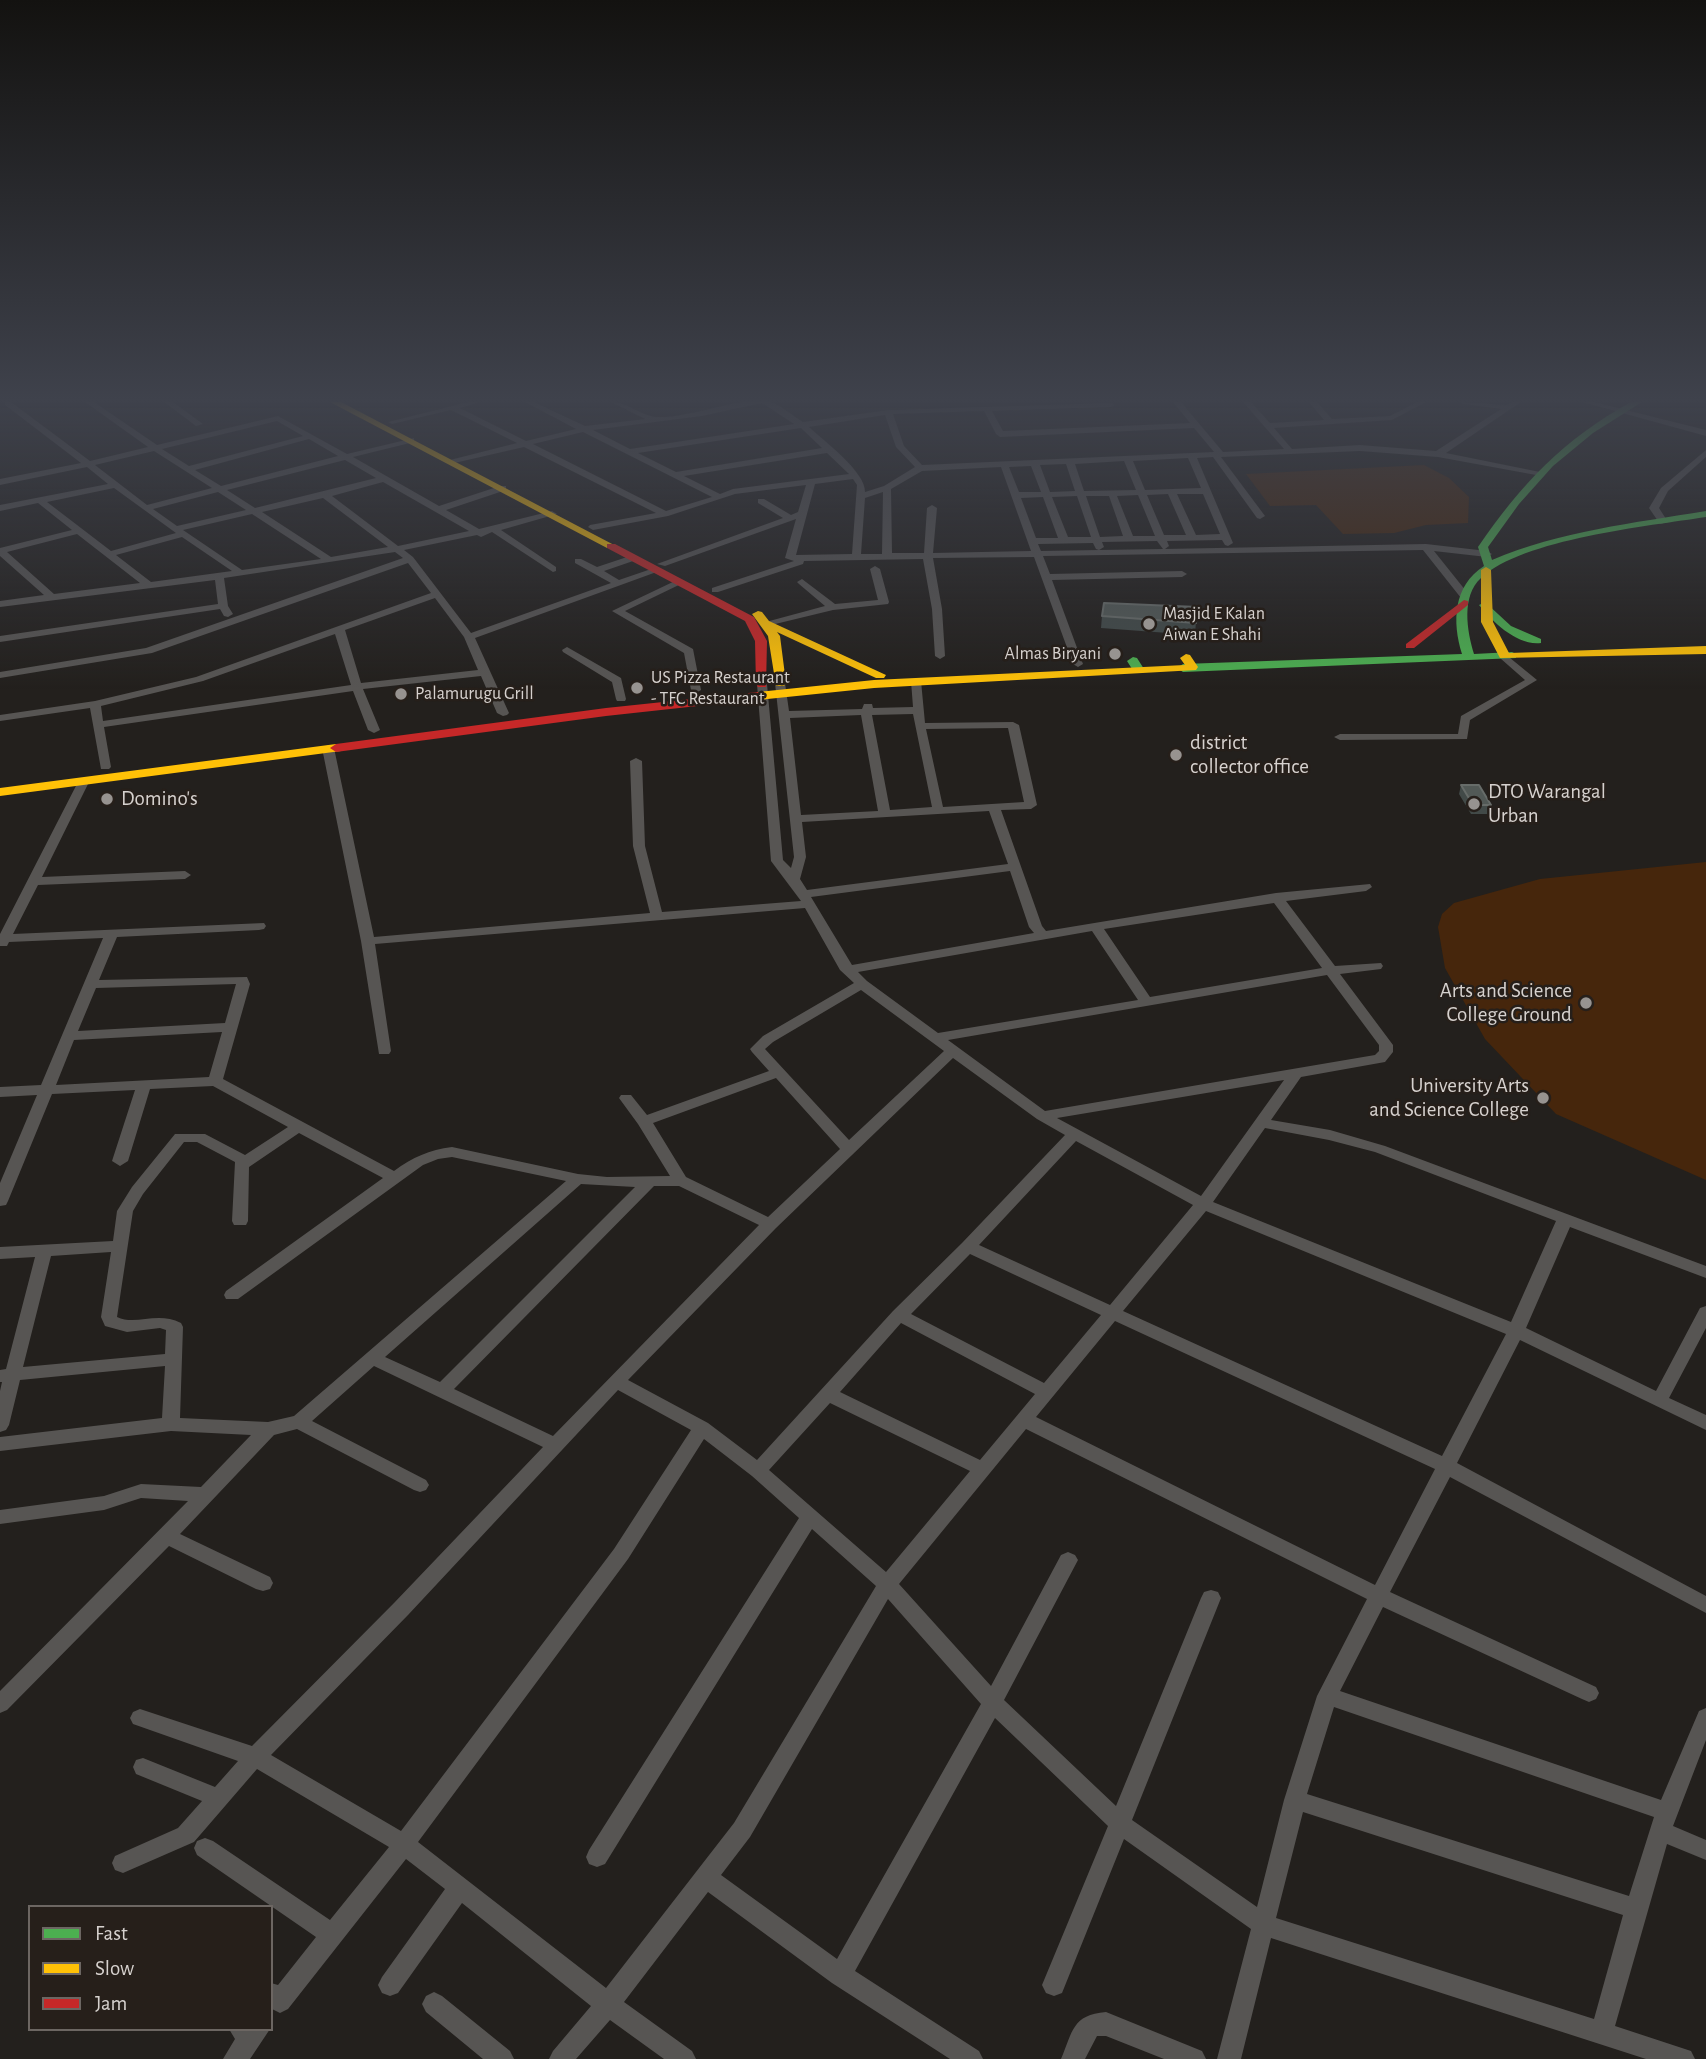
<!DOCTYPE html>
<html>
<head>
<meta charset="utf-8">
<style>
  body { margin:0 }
  #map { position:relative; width:1706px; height:2059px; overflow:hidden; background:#23201d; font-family:"Alegreya Sans",sans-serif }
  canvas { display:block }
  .legend { position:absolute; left:28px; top:1905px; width:245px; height:126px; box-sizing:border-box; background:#261f1a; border:2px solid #6c6662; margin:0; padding:9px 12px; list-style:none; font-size:21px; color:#d6d1ce }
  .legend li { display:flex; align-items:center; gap:14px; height:35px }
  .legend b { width:35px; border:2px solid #6c6662 }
</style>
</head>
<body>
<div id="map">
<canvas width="1706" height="2059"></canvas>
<ul class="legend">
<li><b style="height:9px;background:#4caf50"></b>Fast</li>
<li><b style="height:9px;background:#ffc107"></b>Slow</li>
<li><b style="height:9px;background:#c62828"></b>Jam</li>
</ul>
</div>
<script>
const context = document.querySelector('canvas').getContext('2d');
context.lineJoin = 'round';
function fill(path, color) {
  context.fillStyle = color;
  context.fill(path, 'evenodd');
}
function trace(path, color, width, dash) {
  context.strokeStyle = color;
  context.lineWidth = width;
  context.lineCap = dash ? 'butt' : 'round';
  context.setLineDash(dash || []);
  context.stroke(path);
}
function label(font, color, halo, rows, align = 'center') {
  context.font = font + ' "Alegreya Sans",sans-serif';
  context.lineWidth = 5;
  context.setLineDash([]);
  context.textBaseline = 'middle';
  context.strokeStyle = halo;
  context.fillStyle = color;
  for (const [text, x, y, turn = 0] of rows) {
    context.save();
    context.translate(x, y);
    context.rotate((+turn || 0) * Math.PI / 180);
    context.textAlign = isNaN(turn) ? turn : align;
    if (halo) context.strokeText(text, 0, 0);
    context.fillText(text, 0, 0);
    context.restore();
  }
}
fill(new Path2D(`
  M1424,465L1449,478L1469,497L1468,523L1426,525L1394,533L1343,534L1316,505L1270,506L1246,474Z
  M1706,862V1180L1556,1114L1485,1039L1445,968L1438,927L1442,914L1454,903L1540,879Z`), '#46260c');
fill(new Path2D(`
  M5,402H11L90,461L148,447L85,402H94L157,445L278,416L347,454L414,438V442L353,457L439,506L500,486H506V490L446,510L479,529L552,511L557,514L501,530L556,567V571L553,572L492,532L481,537L477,535L404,550L413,557L471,633L611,583L575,563V559H581L597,567L630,556H636V560L604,571L619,580L657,567L662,570L475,638L509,713L507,715L503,716L497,713L481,676L363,689L380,730L374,733L368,730L353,691L104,727L111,767L109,769H101L90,708L0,721V715L95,701L196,677L431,593L408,563L152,653L0,678V672L146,648L403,558L395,552L224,578L228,606L233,614L228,617L224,616L220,609L0,642V636L218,604L215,580L0,607V601L44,595L0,556V548L72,530L38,503L0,511V505L108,484L87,467L0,485V479L81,463L5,405ZM277,421L303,436L189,466L162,449ZM309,439L338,456L221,486L195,470ZM154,451L212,488L147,505L95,465ZM345,460L376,478L255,508L227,490ZM383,482L469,531L398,546L332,496ZM114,488L176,533L111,551L47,502ZM218,492L246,510L177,526L153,509ZM323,498L388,547L331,557L262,512ZM252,514L321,559L242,570L183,530ZM77,534L140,583L54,594L7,552ZM182,537L232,571L151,582L116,555ZM435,598L464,637L478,670L361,683L345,630ZM335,634L351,685L103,721L101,706L203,681Z
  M164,402H173L203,424L196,426Z
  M468,402H480L460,408L526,441L576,429L525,402H534L585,426L645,419L611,402C628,402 641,416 657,417C686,419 749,394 771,402C782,406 793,416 803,422L888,410L1111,403L1115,405L1111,407L992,411L1003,431L1190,423L1173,402H1181L1223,452L1284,449L1243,402H1251L1270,423L1324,420L1309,402H1317L1332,419L1390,416L1417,402H1426L1392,420L1274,428L1292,449L1360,445L1436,451L1501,409L1464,404L1460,402L1507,405L1512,402H1521L1446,453L1540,472L1536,475L1438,457L1360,451L1221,457L1265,516L1260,519L1257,518L1213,457L1197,458L1233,543L1228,546L1225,545L1222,540L1167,541L1169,546L1165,549L1426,544L1487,551L1492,554L1487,557L1434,551L1470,596L1465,599L1461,598L1423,550L1043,556L1050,574L1182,571L1187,574L1182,577L1052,580L1083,664L1078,667L1073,664L1034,557L933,558L942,609L945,656L940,659L935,656L932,609L923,559L804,561L803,564L718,592H712V588L794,561L785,558L796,519L665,566L657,564L783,518L758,503V499H764L791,515L798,512L806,485L735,494L668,516L593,530L588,527L590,525L656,513L524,447L450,464V460L517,443L451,410L392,424L388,422ZM762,403L794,424L630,449L593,430L702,416ZM984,411L996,434L1000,437L1194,428L1214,452L922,465L904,446L893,414ZM885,415L896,447L915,467L884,486L865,492C866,472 824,441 809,427ZM801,428L822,448L676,472L638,453ZM583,432L712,497L666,511L533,444ZM827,453L849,474L733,489L720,494L684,476ZM1188,458L1201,488L1145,490L1133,461ZM1124,461L1136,490L1084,491L1075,464ZM1066,464L1075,491L1050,492L1040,465ZM1031,466L1041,492H1019L1009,467ZM1001,467L1031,551L933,553L937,508L932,505L927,508L924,553H892L891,489L922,471ZM853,479L857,485L852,554L796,555L815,484ZM883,492L882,554H861L865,498ZM1168,494L1186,535H1164L1147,495ZM1177,494H1203L1220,534L1196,535ZM1138,495L1155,536H1133L1117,496ZM1077,496L1091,537H1068L1052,497ZM1086,496H1109L1123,536L1100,537ZM1043,497L1058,538H1036L1021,498ZM1157,541L1163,549L1099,550L1104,547L1102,542ZM1093,543L1096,549L1099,550L1041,551L1038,544Z
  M1582,402H1594L1706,430V436Z
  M1706,450V457L1668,491L1659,508L1668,522L1660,524L1649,508L1661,488Z
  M875,566L880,569L889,602L888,604L833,610L767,626L762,623L825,606L799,584L797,582L802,579L835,604L878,600L870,569Z
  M677,580L685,582L625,611L693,649L701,690L696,693L691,690L684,653L612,611Z
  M567,647L621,678L626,699L625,701H617L616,699L612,682L563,652L562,650Z
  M1504,653L1537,680L1470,720L1467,739L1340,740L1334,737L1340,734H1458L1461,716L1525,680L1500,658V654Z
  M916,678L921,681L925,723L1013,722L1019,725L1037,805L1031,809L1001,810L1042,926L1046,931L1276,893L1370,884L1372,887L1366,891L1286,901L1335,966L1381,963L1383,966L1381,969L1340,974L1393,1045V1052L1385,1062L1301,1077L1271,1120L1330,1130L1385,1146L1706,1266V1278L1570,1227L1526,1328L1656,1391L1700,1308L1706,1306V1328L1669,1398L1706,1415V1430L1520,1340L1457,1463L1706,1596V1613L1450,1477L1390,1592L1596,1687L1599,1693L1596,1699L1589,1702L1582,1699L1383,1607L1340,1691L1661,1800L1699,1711L1706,1708V1740L1673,1826L1706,1840V1860L1667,1844L1615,2026L1691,2051L1695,2059H1646L1271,1938L1241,2059H1217L1251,1929L1124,1839L1062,1993L1054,1996L1046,1993L1042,1985L1108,1826L995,1718L855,1971L979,2051L983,2059H950L832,1983L708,1892L624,2002L692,2051L696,2059H664L610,2020L576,2059H549L553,2051L591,2006L462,1903L398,1993L390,1996L382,1993L378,1985L382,1977L445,1889L406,1859L288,2009L280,2013L272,2009L271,1983L278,1985L316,1937L197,1855L194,1848L197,1841L205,1838L213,1841L330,1920L389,1847L257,1769L194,1842L123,1873L115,1870L112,1863L115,1856L178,1828L202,1801L136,1774L133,1767L136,1760L143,1758L215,1787L238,1761L133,1724L130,1718L133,1712L140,1709L252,1746L394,1603L543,1447L374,1366L312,1421L426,1480L429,1485L426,1490L420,1492L414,1490L297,1429L274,1435L180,1534L270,1577L273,1583L270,1589L263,1591L256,1589L169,1546L7,1710L0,1713V1691L188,1501L141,1498L104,1510L0,1524V1510L104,1496L141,1484L201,1487L251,1435L171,1431L0,1451V1437L162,1418L165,1366L20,1380L9,1425L6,1430L0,1432V1391L2,1382H0V1370L6,1369L35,1257L0,1259V1247L113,1241L117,1211L132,1187L175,1134H205L245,1155L288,1127L213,1086L150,1089L128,1161L120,1166L112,1161L135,1090L52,1094L8,1201L6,1205L0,1206V1183L37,1095L0,1097V1087L41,1085L103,938L9,942L7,946H0V934L79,780L83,779L89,782L42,877L185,871L191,875L185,879L38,885L13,934L264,923L266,926L264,929L259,930L117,937L99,980L247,977L250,984L223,1079L394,1171C413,1157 429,1150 452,1147L578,1174L607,1177L670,1176L638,1124L619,1098L621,1095H631L647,1115L769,1071L752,1052L750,1049L763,1036L854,983L840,970L805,908L375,944L391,1051L389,1054H379L361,941L322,748L328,745L334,748L374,937L650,913L633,846L630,761L636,758L642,761L645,846L662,912L801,901L771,861L757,684L762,681L767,684L783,860L791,868L794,857L775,683L780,680L785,683L789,711L862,709L864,704H872L873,708L913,707L911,681ZM913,714L932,807L890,810L872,715ZM861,715L878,811L801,815L790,718ZM1008,728L1024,802L943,807L926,729ZM989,811L1008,864L807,890L800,879L806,857L802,822ZM1010,871L1029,927L1034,933L852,965L811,897ZM1274,903L1322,968L1150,997L1104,929ZM1092,931L1138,1000L938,1033L867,981L858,972ZM1327,975L1379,1045V1051L1375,1055L1045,1111L948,1040ZM236,984L225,1023L78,1031L96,988ZM861,990L944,1051L849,1140L765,1049L773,1042ZM222,1032L209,1077L56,1085L74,1040ZM953,1058L1037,1119L1065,1135L962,1243L893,1311L757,1460L708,1423L628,1380L776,1228ZM776,1078L840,1149L768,1217L686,1177L653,1123ZM1284,1080L1201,1196L1057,1118ZM1265,1128L1329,1140L1375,1152L1556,1221L1511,1322L1213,1202ZM299,1133L383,1178L226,1291L224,1295L226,1299H238L423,1165L438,1159L452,1157L566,1181L294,1416L268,1422L180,1418L183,1327L181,1323C157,1311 136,1326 117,1317L133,1211L143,1194L184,1142H197L235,1162L232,1221L234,1225H246L248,1221L249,1167ZM1076,1141L1193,1205L1110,1305L979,1245ZM581,1184L635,1187L440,1382L385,1357ZM654,1186H679L759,1225L553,1436L454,1389ZM1206,1211L1506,1334L1442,1456L1123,1311ZM111,1252L101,1317L105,1326L127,1332L160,1328L166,1330L165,1354L23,1367L51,1256ZM970,1254L1101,1315L1044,1383L911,1314ZM1115,1321L1435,1469L1375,1585L1036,1417ZM901,1323L1035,1394L980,1460L840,1392ZM618,1390L691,1430L614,1549L401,1831L271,1755L408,1615ZM830,1403L970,1471L886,1572L769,1470ZM1026,1429L1367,1599L1317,1696L1284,1800L1257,1907L1132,1820L1221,1598L1218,1592L1211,1590L1204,1592L1201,1598L1116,1806L1004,1700L1078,1560L1075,1555L1068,1552L1061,1555L991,1686L899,1584ZM704,1439L752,1476L799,1518L589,1850L586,1857L589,1864L597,1867L605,1864L812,1529L876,1586L734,1823L606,1988L418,1842L628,1559ZM888,1599L981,1704L837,1959L721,1875L750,1837ZM1334,1707L1654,1817L1629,1896L1307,1794ZM1303,1812L1623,1915L1594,2019L1276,1918Z
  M434,1992L442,1996L510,2051L514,2059H483L426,2012L422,2004L426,1996Z
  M1106,2012L1202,2051L1206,2059H1164L1106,2036H1097L1085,2059H1061C1073,2031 1072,2015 1106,2012Z
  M229,2029H270L250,2059H223L235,2039Z`), '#575553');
fill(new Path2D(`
  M1631,402H1642L1593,433L1553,466L1519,504L1488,547L1492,560C1560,531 1634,523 1706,511V517C1649,526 1522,539 1481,578C1461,596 1467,631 1474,654L1512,652L1516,654V658L1183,672L1177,668L1183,664L1462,654C1452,622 1453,586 1484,566L1478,547C1521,484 1564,439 1631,402Z
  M1485,602L1511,626L1541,639V643C1517,646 1493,622 1479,605Z
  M1133,657L1137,658L1144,669L1142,672H1134L1127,661Z`), '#4caf50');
fill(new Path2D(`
  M330,402H341L616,546L607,548Z
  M1486,567L1491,570L1493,622L1509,653L1706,646V654L1500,658L1481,622V570Z
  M758,611L762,612L769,621L886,675L884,678H876L777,632L780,636L786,683L784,686H776L768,636L752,614Z
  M1186,654L1190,655L1198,667L1196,670L874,688L758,700L752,696L758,692L874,680L1185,665L1180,658Z
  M336,744L342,748L341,751L0,796V788Z`), '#ffc107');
fill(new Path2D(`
  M607,544H615L754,617L767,641L766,687H758L756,684L755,641L745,621L607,548Z
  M1464,600L1468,601V605L1414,648H1406V644Z
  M758,692L764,696L762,699L606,716L336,752L330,748L336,744L606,708Z`), '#c62828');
fill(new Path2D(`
  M1197,607L1195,635L1101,628L1102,616Z
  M1461,785L1491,805L1489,814H1471L1459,794Z`), '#424a48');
const building = new Path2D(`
  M1104,603L1197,607L1196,623L1102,616Z
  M1461,785H1479L1491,805H1473Z`);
fill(building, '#525956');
trace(building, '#676c69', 2);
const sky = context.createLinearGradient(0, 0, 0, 690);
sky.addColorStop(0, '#131210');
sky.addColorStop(0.58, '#3f424c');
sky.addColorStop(1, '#3f424c00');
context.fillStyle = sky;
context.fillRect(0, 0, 1706, 690);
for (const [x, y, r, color] of [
  [1149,624,7,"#979390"],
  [1115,654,7,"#979390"],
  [637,688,7,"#979390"],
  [401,694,7,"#979390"],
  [1176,755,7,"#979390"],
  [107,799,7,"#979390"],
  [1474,804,7,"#979390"],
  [1586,1003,7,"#979390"],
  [1543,1098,7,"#979390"]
]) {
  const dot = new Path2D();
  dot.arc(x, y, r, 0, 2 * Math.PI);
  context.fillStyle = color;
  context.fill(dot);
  trace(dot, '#261f1a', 2.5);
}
label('18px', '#d6d1ce', '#261f1a', [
  ["Masjid E Kalan",1163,614],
  ["Aiwan E Shahi",1163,635],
  ["Almas Biryani",1101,654,"right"],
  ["US Pizza Restaurant",651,678],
  ["- TFC Restaurant",651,699],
  ["Palamurugu Grill",415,694]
], 'left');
label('21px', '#d6d1ce', '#261f1a', [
  ["district",1190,743],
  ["collector office",1190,767],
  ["DTO Warangal",1488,792],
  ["Urban",1488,816],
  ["Domino's",121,799],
  ["Arts and Science",1572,991,"right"],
  ["College Ground",1572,1015,"right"],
  ["University Arts",1529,1086,"right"],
  ["and Science College",1529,1110,"right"]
], 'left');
</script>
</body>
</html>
